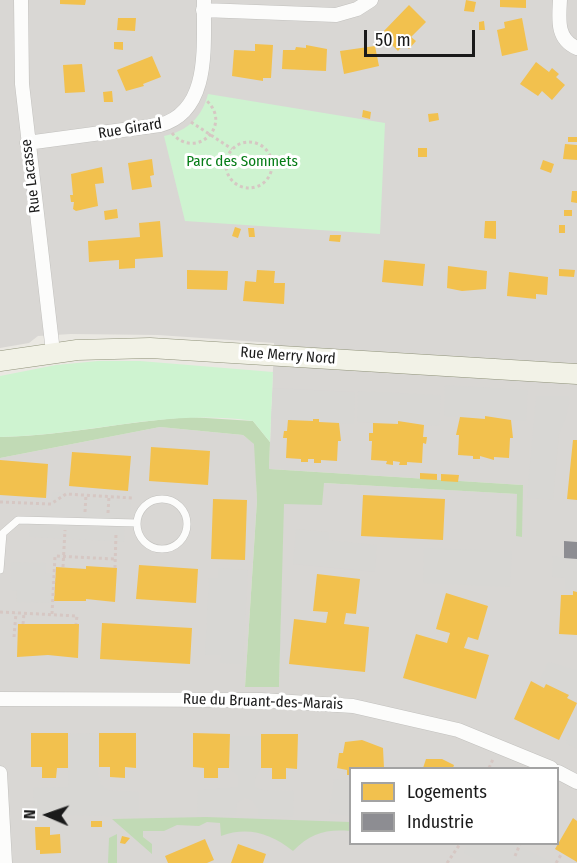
<!DOCTYPE html>
<html>
<head>
<meta charset="utf-8">
<style>
  body { margin:0 }
  #map { position:relative; width:577px; height:863px; overflow:hidden; background:#eae8e2; font-family:"Fira Sans Condensed",sans-serif }
  canvas { display:block }
  .legend { position:absolute; left:349px; top:767px; width:210px; height:78px; box-sizing:border-box; background:#fff; border:2px solid #a3a3a3; margin:0; padding:8px 10px; list-style:none; font-size:18px; color:#1a1a1a }
  .legend li { display:flex; align-items:center; gap:12px; height:30px }
  .legend b { width:30px; border:2px solid #a3a3a3 }
  .north { position:absolute; left:18px; top:785px; width:60px; height:60px; -webkit-text-stroke:4px #fff; paint-order:stroke; rotate:272deg; font-size:16px; font-weight:700; line-height:24px; text-align:center; color:#1a1a1a }
  .north::after { content:''; display:block; margin:auto; width:21px; height:27px; background:#1a1a1a; clip-path:polygon(50% 0,100% 100%,50% 72%,0 100%) }
  .scale { position:absolute; left:364px; top:30px; width:111px; height:27px; box-sizing:border-box; border:3px solid #1a1a1a; border-top:0; padding-left:8px; font-size:18px; line-height:21px; white-space:nowrap; color:#1a1a1a; -webkit-text-stroke:4px #fff; paint-order:stroke }
</style>
</head>
<body>
<div id="map">
<canvas width="577" height="863"></canvas>
<ul class="legend">
<li><b style="height:16px;background:#f2c14e"></b>Logements</li>
<li><b style="height:16px;background:#8d8d92"></b>Industrie</li>
</ul>
<div class="north">N</div>
<div class="scale">50 m</div>
</div>
<script>
const context = document.querySelector('canvas').getContext('2d');
context.lineJoin = 'round';
function fill(path, color) {
  context.fillStyle = color;
  context.fill(path, 'evenodd');
}
function trace(path, color, width, dash) {
  context.strokeStyle = color;
  context.lineWidth = width;
  context.lineCap = dash ? 'butt' : 'round';
  context.setLineDash(dash || []);
  context.stroke(path);
}
function label(font, color, halo, rows, align = 'center') {
  context.font = font + ' "Fira Sans Condensed",sans-serif';
  context.lineWidth = 6;
  context.setLineDash([]);
  context.textBaseline = 'middle';
  context.strokeStyle = halo;
  context.fillStyle = color;
  for (const [text, x, y, turn = 0] of rows) {
    context.save();
    context.translate(x, y);
    context.rotate((+turn || 0) * Math.PI / 180);
    context.textAlign = isNaN(turn) ? turn : align;
    if (halo) context.strokeText(text, 0, 0);
    context.fillText(text, 0, 0);
    context.restore();
  }
}
fill(new Path2D(`
  M0,0H577V863H0V458L160,427L243,435L255,444L257,500L245,687H279L283,504L324,483L518,494L516,536L523,485L269,469L274,343L158,335L71,334L38,336L29,343L0,348ZM350,768H558V844H350Z`), '#d9d7d4');
fill(new Path2D(`
  M190,417L253,421L270,442L269,469L523,485L522,537L516,536L517,494L324,483L322,505L284,504L279,687H245L257,500L254,444L243,435L160,427L0,458V437C64,436 127,421 190,417Z
  M206,817L350,822V831C326,829 311,833 293,851C271,833 247,826 221,836L220,823L207,822L199,826L177,825L164,831H143V837L152,844V854L112,819Z
  M117,834V863H108L109,838Z`), '#c1dab5');
fill(new Path2D(`
  M208,94L385,123L380,234L185,221L164,136C188,131 202,117 208,94Z
  M98,361H140L273,372L270,442L253,421C167,408 85,436 0,437V376L56,365Z`), '#cef3d0');
fill(new Path2D(`
  M445,385L528,390L526,421L491,419V416H485V419L444,416Z
  M273,388L355,392L354,424L319,422V419H313V421L271,419Z
  M358,391L441,395L439,426L405,424L404,421H399L398,424L357,422Z
  M536,396H569L570,399L566,417L559,434L553,500L527,498Z
  M52,492L66,493L67,497L131,501L130,518H125L124,542L29,537L31,509L51,510Z
  M296,529L329,532V540L377,545L375,572L293,564Z
  M424,548L512,551L510,587L423,583Z
  M553,556L577,559V590L565,589V578L552,577Z
  M11,562L46,563L45,573L52,574L51,603L16,602L17,591L10,590Z
  M218,568L248,570L243,664L220,663L221,655H205L209,578H218Z
  M548,662L577,670V693L573,701L567,698L569,695L538,685Z
  M575,705L577,706V749L566,743L567,737L563,733Z
  M99,733L98,773L101,785L108,790L139,792V817L34,814L33,788L68,787L69,734Z
  M231,736H260V768L255,779V787L263,790L294,791L293,817L258,816V809L253,801L245,798L237,803L236,815L197,814L198,790L238,787V775L231,770Z
  M334,779L350,781V816L329,813Z
  M468,844H515L553,863H484L464,853Z`), '#d8d7d4');
fill(new Path2D(`
  M60,0H86L85,5L60,4Z
  M466,0L476,2L474,12L464,11Z
  M500,0H526V8L500,7Z
  M409,5L426,22L411,37L416,41L409,49L404,44L398,51L381,34Z
  M118,18H136L135,31L117,30Z
  M522,18L528,50L502,56L497,30L505,28L504,22Z
  M484,21L485,30H479V22Z
  M114,42H123V50L114,49Z
  M255,44L273,45L271,78H263V81L232,76L234,50L255,51Z
  M306,45L327,49L326,71L282,69L283,50H295L296,47L306,48Z
  M375,46L379,66L344,74L340,51Z
  M152,56L161,77L143,84L144,86L126,91L117,70Z
  M536,62L549,72L552,68L559,74L556,77L565,85L552,100L542,91L538,96L520,84Z
  M82,64L85,92L65,93L63,65Z
  M112,91L113,102H104L103,92Z
  M363,110L371,112L370,119L362,117Z
  M438,113L439,120L429,122L428,114Z
  M568,137H577V142H568Z
  M565,144L577,145V160L563,159Z
  M418,148H427V157H418Z
  M152,159L154,175L150,176L152,187L132,190L128,163Z
  M543,160L554,164L551,173L540,169Z
  M102,167L104,183L95,184L98,206L76,211L73,209L74,202H71L70,195H73L71,174Z
  M572,191H577V203L571,202Z
  M117,209L118,218L105,220L104,211Z
  M564,210H572V216H564Z
  M160,221L163,257L135,259V268L119,269V260L89,262L88,241L140,237L139,223Z
  M485,221H496V239L484,238Z
  M559,225H565V233H559Z
  M235,227L241,229L238,238L232,236Z
  M248,228H254L255,237H249Z
  M330,235H341L340,242L329,241Z
  M384,260L425,264L423,286L382,282Z
  M448,266L487,271L486,289L462,291L447,288Z
  M559,269L575,270L574,277L559,276Z
  M187,270L228,271L227,290L187,289Z
  M257,270L275,271L274,283H285L284,304L243,301L245,281L256,282Z
  M509,272L548,277L547,295L536,294V299L507,296Z
  M485,416L511,420L513,438H510L509,458L494,457V460L480,456V459H473V456L458,455L459,435H456L460,417L485,419Z
  M313,419H319V422L339,423L341,441H338L337,461L321,460V463H314V459H308V462H301V459L286,458L287,438H283L284,431H287L288,420L313,421Z
  M398,421L424,425L423,437H427L426,444L423,443L422,463L407,462V465H399L400,462L393,461V465L386,464L387,461L371,460L372,441H369V433H373V423L398,424Z
  M573,440H577V500L567,499Z
  M151,447L210,451L208,485L149,481Z
  M72,452L131,456L128,491L69,486Z
  M0,460L48,464L46,498L0,495Z
  M420,473L437,474V480L420,479Z
  M441,474L459,475L458,482L441,481Z
  M363,495L445,499L443,540L361,536Z
  M213,499L247,500L245,560L211,559Z
  M139,565L198,569L196,603L136,599Z
  M86,566L117,568L115,602L86,599V601H54L56,567L86,569Z
  M317,574L360,579L356,614L346,613L344,624L369,627L365,672L289,664L294,619L326,623L328,612L313,611Z
  M573,591L577,592V635L559,634L561,595H573Z
  M446,593L488,606L478,640L468,637L464,648L489,655L476,699L403,678L416,634L447,643L450,633L436,629Z
  M102,623L192,628L190,664L100,659Z
  M18,624H79L78,658L48,655L17,657Z
  M531,681L544,688L546,684L569,695L567,698L577,703L559,740L514,719Z
  M31,733H68V768H57L56,778H42V767H31Z
  M99,733H136V768L125,767V778L110,777V767H99Z
  M193,733L230,734L229,768H218V778H204V768L193,767Z
  M261,734H298L297,769L286,768V779H272V768H261Z
  M362,740L383,748L384,768H350V775H347V770L337,768L339,753H343L345,742Z
  M426,759H442L454,765L453,768H423Z
  M573,818L577,821V862L555,849Z
  M91,821H102V827H91Z
  M35,827H50V835L60,834L61,853L40,854V850H36Z
  M122,836L130,838L125,844L120,843Z
  M205,839L214,860L207,863H168L165,856Z
  M238,844L266,854L263,863H231Z`), '#f2c14e');
fill(new Path2D(`
  M564,541L577,542V559L564,558Z`), '#8d8d92');
const service = new Path2D(`
  M137 524a25 25 0 1 1 50 0a25 25 0 1 1-50 0Z
  M0,570L3,533L18,520L137,523`);
const minor = new Path2D(`
  M21,0L22,84L53,352
  M560,0C559,19 556,39 577,48
  M203,10L336,15L357,9L371,0
  M27,143L160,125C212,111 203,43 204,0
  M0,699L261,700L353,706L458,730L551,768
  M558,772L577,782
  M0,773L5,863`);
const secondary = new Path2D(`
  M0,361L77,350L150,348L577,374`);
trace(service, '#c2c1be', 8);
trace(minor, '#c2c1be', 15);
trace(secondary, '#90937a', 21);
trace(new Path2D(`
  M191,122L232,149
  M172,133C195,161 233,126 207,101
  M226 165a23 23 0 1 1 46 0a23 23 0 1 1-46 0Z
  M0,502L51,504L66,494L132,498
  M85,512L86,495
  M108,513L109,496
  M63,567L65,530
  M115,568L116,533
  M0,612L77,616L76,624
  M52,614L55,556L115,559
  M23,624L24,613
  M14,637L16,613
  M489,768L493,759
  M515,856L520,844
  M447,863L460,844
  M556,863L562,853`), '#d6c7c3', 3, [3, 3]);
trace(service, '#fcfcfb', 7);
trace(minor, '#fcfcfb', 14);
trace(secondary, '#f2f2e7', 20);
label('15px', '#1a1a1a', '#fff', [
  ["Rue Girard",130,129,-9],
  ["Rue Lacasse",31,176,-97],
  ["Rue Merry Nord",288,356,4],
  ["Rue du Bruant-des-Marais",263,702,2]
]);
label('15px', '#057c16', '#fff', [
  ["Parc des Sommets",242,162]
]);
</script>
</body>
</html>
